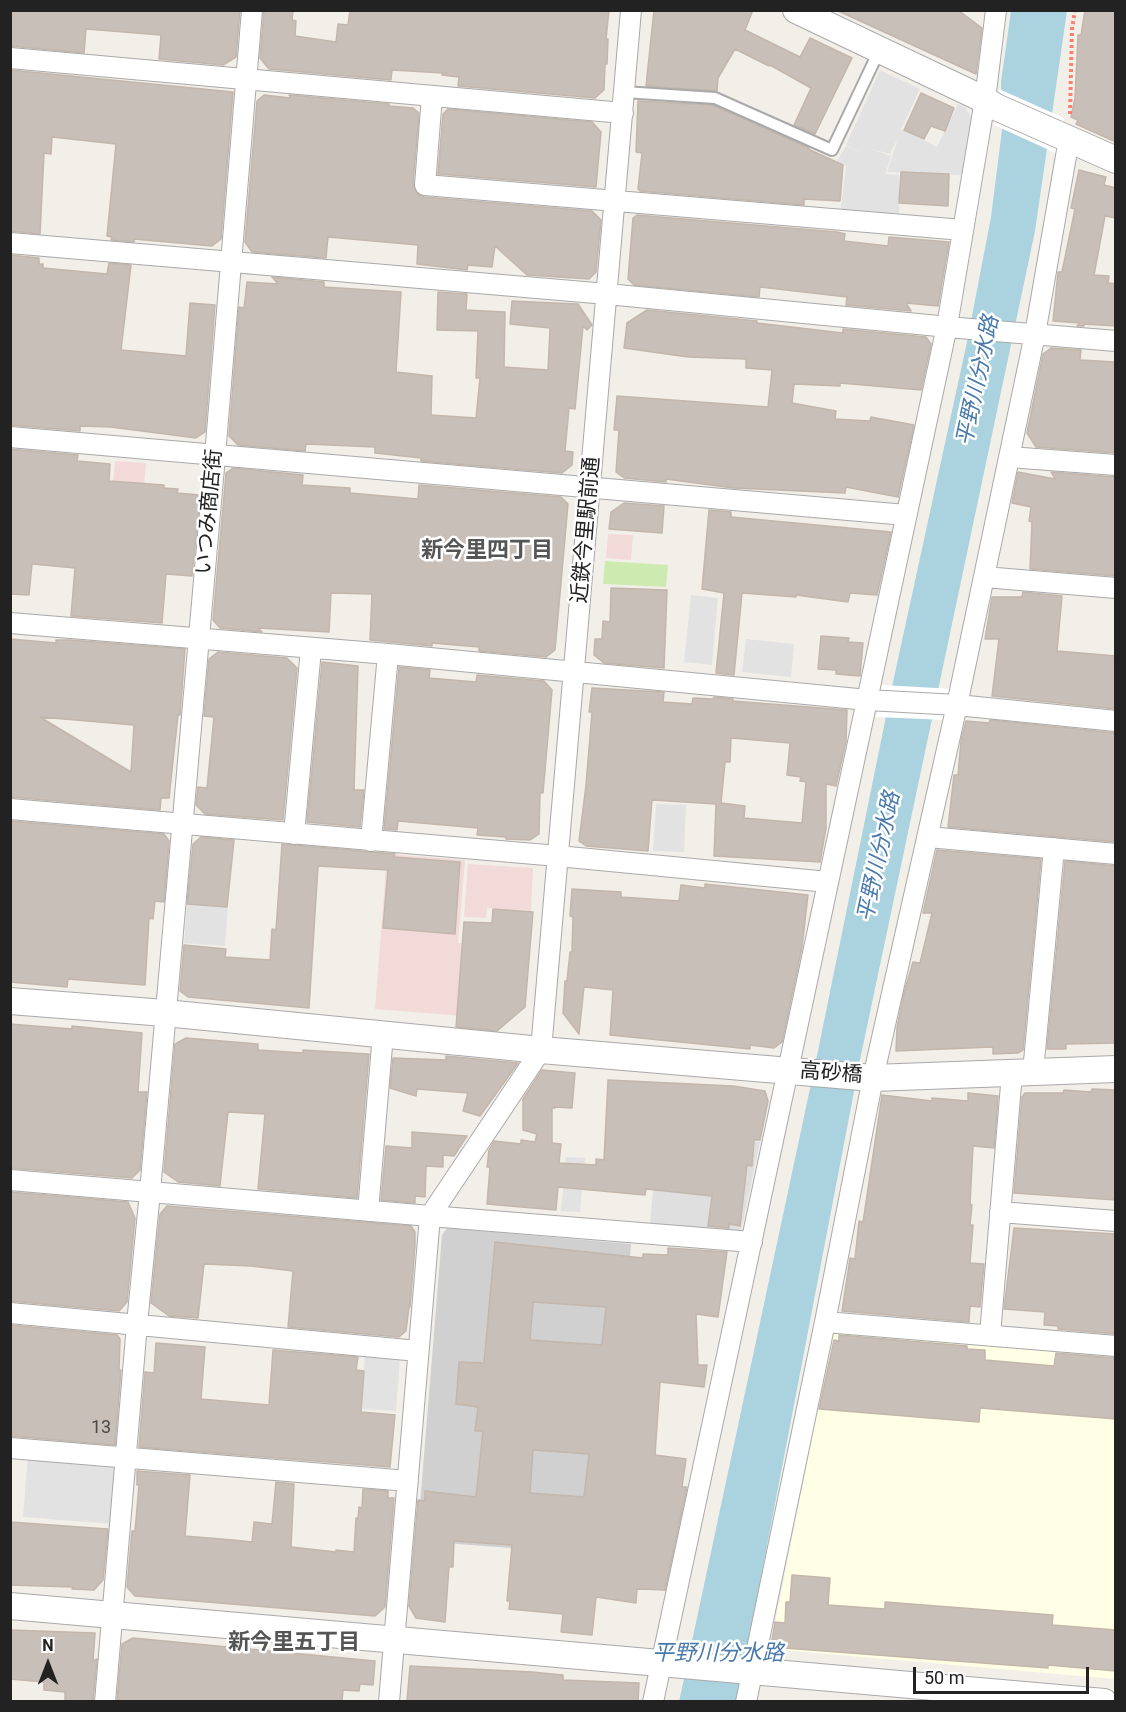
<!DOCTYPE html>
<html>
<head>
<meta charset="utf-8">
<style>
  body { margin:0 }
  #map { position:relative; width:1126px; height:1712px; overflow:hidden; background:#f2efe9; font-family:Roboto,sans-serif }
  canvas { display:block }
  .frame { position:absolute; inset:0; border:12px solid #222; pointer-events:none }
  .north { position:absolute; left:18px; top:1634px; width:60px; height:60px; -webkit-text-stroke:4px #fff; paint-order:stroke; rotate:0deg; font-size:16px; font-weight:700; line-height:24px; text-align:center; color:#222 }
  .north::after { content:''; display:block; margin:auto; width:21px; height:27px; background:#222; clip-path:polygon(50% 0,100% 100%,50% 72%,0 100%) }
  .scale { position:absolute; left:913px; top:1667px; width:176px; height:27px; box-sizing:border-box; border:3px solid #222; border-top:0; padding-left:8px; font-size:18px; line-height:21px; white-space:nowrap; color:#222; -webkit-text-stroke:4px #fff; paint-order:stroke }
</style>
</head>
<body>
<div id="map">
<canvas width="1126" height="1712"></canvas>
<div class="frame"></div>
<div class="north">N</div>
<div class="scale">50 m</div>
</div>
<script>
const context = document.querySelector('canvas').getContext('2d');
context.lineJoin = 'round';
function fill(path, color) {
  context.fillStyle = color;
  context.fill(path, 'evenodd');
}
function trace(path, color, width, dash) {
  context.strokeStyle = color;
  context.lineWidth = width;
  context.lineCap = dash ? 'butt' : 'round';
  context.setLineDash(dash || []);
  context.stroke(path);
}
function label(font, color, halo, rows, align = 'center') {
  context.font = font + ' Roboto,"Noto Sans JP",sans-serif';
  context.lineWidth = 5;
  context.setLineDash([]);
  context.textBaseline = 'middle';
  context.strokeStyle = halo;
  context.fillStyle = color;
  for (const [text, x, y, turn = 0] of rows) {
    context.save();
    context.translate(x, y);
    context.rotate((+turn || 0) * Math.PI / 180);
    context.textAlign = isNaN(turn) ? turn : align;
    if (halo) context.strokeText(text, 0, 0);
    context.fillText(text, 0, 0);
    context.restore();
  }
}
fill(new Path2D(`
  M715,1137L760,1142L741,1231L650,1224L656,1155Z`), '#e0dfdf');
fill(new Path2D(`
  M115,461L146,463L139,541L108,538Z
  M608,534L633,535L631,560L606,558Z
  M387,854L465,860L458,943L469,944L463,1016L375,1009Z
  M468,864L533,868L531,911L487,908L486,918L464,917Z`), '#f2dad9');
fill(new Path2D(`
  M833,1333L1115,1357V1679L770,1649Z`), '#ffffe5');
fill(new Path2D(`
  M447,1228L631,1244L604,1555L417,1541L442,1235Z`), '#d0d0d0');
fill(new Path2D(`
  M605,561L668,565L666,587L603,584Z`), '#cdebb0');
fill(new Path2D(`
  M880,70L920,89L901,129L937,147L958,104L965,107L972,118L963,175L887,172L898,138L890,154L868,148L891,156L885,174L899,175V217L840,216L846,166L837,161L846,146L866,155L846,145Z
  M691,595L718,598L712,665L684,662Z
  M746,639L794,644L791,677L742,672Z
  M656,804L686,805L684,852L653,851Z
  M187,904L228,907L225,946L184,943Z
  M566,1157L585,1158L580,1212L561,1211Z
  M365,1354L400,1358L396,1411L361,1409Z
  M28,1455L117,1462L112,1524L23,1517Z`), '#e2e2e2');
fill(new Path2D(`
  M1011,11H1067L1035,231L861,1055L747,1650L736,1701L679,1702L818,1051L893,682L967,342L991,217L1002,130L1001,82Z`), '#aad3df');
fill(new Path2D(`
  M999,89L1064,118L1058,154L994,125Z
  M882,685L954,689L947,720L876,717Z`), '#fff');
const building = new Path2D(`
  M10,10H240L236,57L223,65L159,59L161,35L86,29L84,53L10,46Z
  M264,10H293L292,20L296,21L295,36L336,42L338,24L348,25L350,10H609L606,39H608L607,64H605L604,90L595,98L458,86L459,77L442,75L443,73L392,70L391,80L269,69L260,58Z
  M654,10H753L745,30L800,57L810,38L852,58L815,134L794,125L811,88L770,65L769,66L735,49L718,78L717,91L646,86Z
  M836,10H958L982,28L976,74Z
  M1085,10H1116V142L1076,124L1078,120L1071,117L1075,98L1078,35H1081Z
  M10,70L233,92L221,239L212,246L134,239V242L111,240L112,237L107,236L116,144L52,137L51,154L44,153L40,234L10,231Z
  M921,93L954,108L945,131L931,126L924,139L904,130Z
  M264,95L291,98L289,95L389,104V106L413,108L419,113L413,184L418,194L424,197L592,211L601,220L596,272L589,279L527,275L495,246L492,267L468,265L467,270L417,264L418,245L328,237L326,258L252,252L245,242L257,101Z
  M638,101L713,105L809,148L808,149L843,165L840,201L804,199V205L640,191L638,189L642,153L636,152Z
  M448,109L592,122L601,132L596,187L438,174L443,114Z
  M1079,170L1106,177L1104,185L1116,188V218L1105,216L1094,275L1109,276L1108,283L1116,284V326L1084,324V326H1077L1080,323L1053,321L1058,272H1062L1075,209L1071,208Z
  M901,172L949,174L948,206L899,203Z
  M637,215L837,232L845,234L844,241L888,246L889,237L949,242L938,306L906,303L911,311L846,305L847,297L760,287L759,297L634,285L628,279L633,218Z
  M10,255L39,258V264H43V268L107,274L109,263L131,265L121,350L186,356L190,303L215,305L205,432L196,438L111,427L80,426V431L10,425Z
  M272,277L324,282V287L401,292L396,372L432,376L431,415L476,418L480,378H476L478,331L437,330L438,292L467,294L466,310L505,312L504,367L548,370L550,328L510,324L512,301L578,304L592,325L587,330L583,326L575,409L569,408L565,451L573,452L572,465L562,473L421,461V458L375,453V447L306,444L305,451L238,445L229,436L239,307L244,308L247,282L278,284Z
  M647,310L757,321V323L843,333V329L926,337L931,344L921,390L840,383V386L794,384L792,403L836,411L835,419L870,421L871,417L914,425L898,497L846,487L845,493L733,488L666,479V482L624,478L616,472L619,430H614L617,396L768,407L772,370L746,368V359L688,357L624,348L627,323Z
  M1051,348L1081,350L1080,360L1116,362V453L1036,447L1027,433L1043,354Z
  M10,449L78,455L77,461L110,464L109,481L164,485V488L178,489L177,493L200,495L192,576L166,574L162,623L71,616L75,568L32,564L29,595L10,594Z
  M233,468L303,475L302,485L350,488V493L418,499L419,485L561,497L568,504L555,650L546,657L479,651V647L432,643V646L370,640L372,594L331,593L329,632L258,628L262,632L220,628L213,620L226,473Z
  M1018,472L1055,479L1051,472L1116,477V576L1030,569L1032,522L1029,521L1031,507L1012,503Z
  M624,503L664,506L662,533L609,529L611,512Z
  M709,510L731,512V517L891,532L877,595L850,593L848,602L796,595V597L742,593L734,675L716,673L724,593L702,589Z
  M611,588L667,590L664,668L604,663L594,655L595,639H602L603,621L610,622Z
  M1023,592L1062,596L1057,651L1116,656V709L992,696L999,639H985L992,597H1022Z
  M821,636L849,638L848,642L863,643L860,676L836,674V670L818,669Z
  M10,639L56,643V640H70L185,649L180,715H178L169,798H161L160,810L10,797ZM40,717L134,725L131,772Z
  M218,652L287,658L297,668L283,820L205,814L196,805L198,787L207,788L214,717L204,716L209,659Z
  M322,662L358,666L354,790H364L360,827L307,822Z
  M399,667L430,670L429,678L476,682L477,675L544,681L552,690L543,793H540L539,834L530,840L506,839V837L477,835L478,828L398,821L397,830L384,829Z
  M592,688L664,692L663,702L692,704L693,698L713,699L714,697L733,699V701L847,710L846,741L836,786L826,784V828L820,862L714,856L716,804L652,800L648,851L586,846L579,841L586,785L592,712H589ZM731,738L790,743L787,775L801,777L800,781L806,782L802,823L744,818L745,806L721,803L725,762H730Z
  M990,720L1116,733V842L948,827L954,775H958L961,741L966,721L989,723Z
  M10,821L164,834L169,841L164,902L155,901L153,919L149,918L145,985L68,979L67,987L10,982Z
  M201,837L234,840L227,907L187,904L193,844Z
  M282,844L395,854L394,857L460,862L455,934L383,928L388,870L318,866L309,1008L188,997L180,991L184,945L226,949L225,957L270,960L272,929L276,930Z
  M937,850L1041,859L1023,1050L1018,1053L993,1054V1047L896,1051L897,1028L904,993L913,962L920,963L932,913H923Z
  M1065,861L1116,866V1043L1066,1044V1049H1047Z
  M705,884L808,895L802,947L782,1042L774,1048L750,1045V1049L610,1035L613,990L584,987L579,1034L563,1013L565,981H567L570,952H572L573,917L570,916L572,889L621,892V897L679,901L681,885L705,888Z
  M493,909L533,912L525,1007L497,1031L456,1027L464,922L492,923Z
  M10,1024L72,1029V1026L142,1033L138,1092H147L140,1170L132,1178L10,1168Z
  M186,1038L258,1044V1050L303,1053V1050L369,1054L357,1198L258,1189L265,1114L228,1112L220,1186L178,1182L164,1172L175,1044Z
  M446,1056L518,1063L480,1116L463,1111L468,1093L417,1089L416,1096L390,1088L393,1058L446,1060Z
  M542,1070L575,1073L572,1108L555,1107V1108H552V1143L561,1144L559,1163L596,1165V1159L604,1160L608,1080L733,1086L765,1091L768,1101L760,1140H754L752,1166L747,1165L740,1226L729,1224V1228L708,1226L712,1196L646,1189L645,1195L558,1187L556,1210L487,1204L490,1167H487L489,1150L494,1141L521,1144V1140L535,1142L537,1134L523,1130V1099Z
  M1092,1089L1116,1090V1200L1014,1193L1022,1097L1025,1093H1063L1064,1090L1091,1092Z
  M968,1093L998,1096L994,1148L973,1146L970,1204L972,1205L970,1225H973L970,1263L984,1264L980,1307L970,1306L969,1322L842,1311L850,1258L855,1259L859,1221L863,1222L882,1095L932,1101V1098L968,1101Z
  M412,1132L467,1136L454,1156L443,1155V1167L426,1166L425,1197L415,1196V1203L381,1200L386,1146L412,1148Z
  M10,1192L128,1202L135,1218L127,1302L119,1311L10,1301Z
  M167,1206L411,1226L415,1232V1246L410,1307H409L406,1331L399,1337L288,1327L293,1271L251,1266L204,1264L198,1318L169,1316L151,1303L160,1214Z
  M1014,1228L1116,1234V1334L1058,1329V1326L1044,1325L1045,1312L1004,1309Z
  M495,1242L643,1258V1254L668,1255V1248L727,1252L718,1317L696,1314L698,1365H707L704,1387L660,1382L655,1455L686,1459L682,1487H687L665,1590L637,1589L636,1603L596,1597L592,1635L561,1632L563,1614L509,1609L510,1601H507L512,1545L454,1541L453,1567H449L445,1622L416,1618L409,1606L418,1500L425,1501V1491L476,1497L483,1431H475L478,1407L456,1404L459,1362L484,1363ZM533,1302L606,1307L602,1345L530,1340ZM533,1450L589,1454L584,1497L530,1493Z
  M10,1325L117,1335L120,1339L119,1370H121L115,1445L10,1436Z
  M839,1335L967,1346V1349L985,1350V1360L1054,1366L1056,1353L1116,1358V1419L980,1408L979,1422L819,1409L834,1340L839,1341Z
  M156,1343L205,1347L201,1399L269,1405L273,1350L358,1357L356,1370L364,1371L361,1412L395,1415L390,1467L139,1447L145,1372L154,1373Z
  M137,1471L190,1475L185,1536L233,1540L252,1542L254,1522L272,1524L276,1482L294,1484L291,1547L336,1552V1550L354,1552L356,1518L358,1519L359,1507L362,1508L363,1489L388,1491V1498H394L385,1607L375,1616L135,1596L127,1587L132,1531H135L139,1485H137Z
  M10,1522L108,1529L103,1580L94,1590L72,1589L73,1587L10,1585Z
  M792,1575L830,1578L828,1605L885,1609V1602L1053,1615L1052,1625L1116,1630V1671L1048,1665V1668L771,1647L775,1622L785,1623L786,1602H790Z
  M10,1630L95,1633L93,1661L97,1659L93,1701H65V1692L44,1690V1682L10,1679Z
  M133,1638L375,1661L373,1685L360,1684L359,1691L343,1690L342,1701H117L122,1644Z
  M410,1666L532,1672L563,1675V1680L639,1683L638,1701H407Z`);
fill(building, '#c7bfb8');
trace(building, '#c4b6ab', 1.5);
const service = new Path2D(`
  M624,92L715,98L832,150L879,51`);
const minor = new Path2D(`
  M10,58L623,113
  M432,96L425,185L963,230
  M10,243L607,294L959,328L1116,341
  M10,437L906,515
  M1009,457L1116,465
  M984,577L1116,588
  M10,623L388,654L868,700L957,705L1116,721
  M10,809L558,856L828,882
  M294,834L311,649
  M928,837L1116,854
  M371,841L388,654
  M1033,1072L1054,848
  M10,1180L430,1216L752,1242
  M368,1211L383,1034
  M1000,1212L1116,1221
  M10,1313L418,1351
  M825,1322L1116,1346
  M990,1335L1012,1073
  M10,1448L408,1481
  M105,1702L137,1324L150,1192L215,456L252,10
  M389,1702L430,1216L541,1050L631,10
  M653,1702L947,326L985,100L996,10
  M746,1702L825,1322L873,1078L957,705L1035,334L1069,139`);
const tertiary = new Path2D(`
  M796,10L985,100L996,107L1116,160
  M10,1001L165,1013L541,1050L873,1078L1116,1069
  M10,1606L1104,1702`);
trace(service, '#a9a9a9', 14);
trace(minor, '#a9a9a9', 22);
trace(tertiary, '#a9a9a9', 28);
trace(new Path2D(`
  M1070,114L1072,29L1075,10`), '#fa8072', 4, [3, 3]);
trace(service, '#fff', 10);
trace(minor, '#fff', 20);
trace(tertiary, '#fff', 26);
label('18px', '#4b4948', null, [
  ["13",101,1428]
]);
label('21px', '#222', '#fff', [
  ["いつみ商店街",210,512,-85],
  ["近鉄今里駅前通",587,530,-85],
  ["高砂橋",831,1074,4]
]);
label('italic 22px', '#4a7aab', '#fff', [
  ["平野川分水路",979,381,-78],
  ["平野川分水路",880,857,-78],
  ["平野川分水路",718,1654]
]);
label('bold 22px', '#555', '#fff', [
  ["新今里四丁目",487,551],
  ["新今里五丁目",294,1643]
]);
</script>
</body>
</html>
